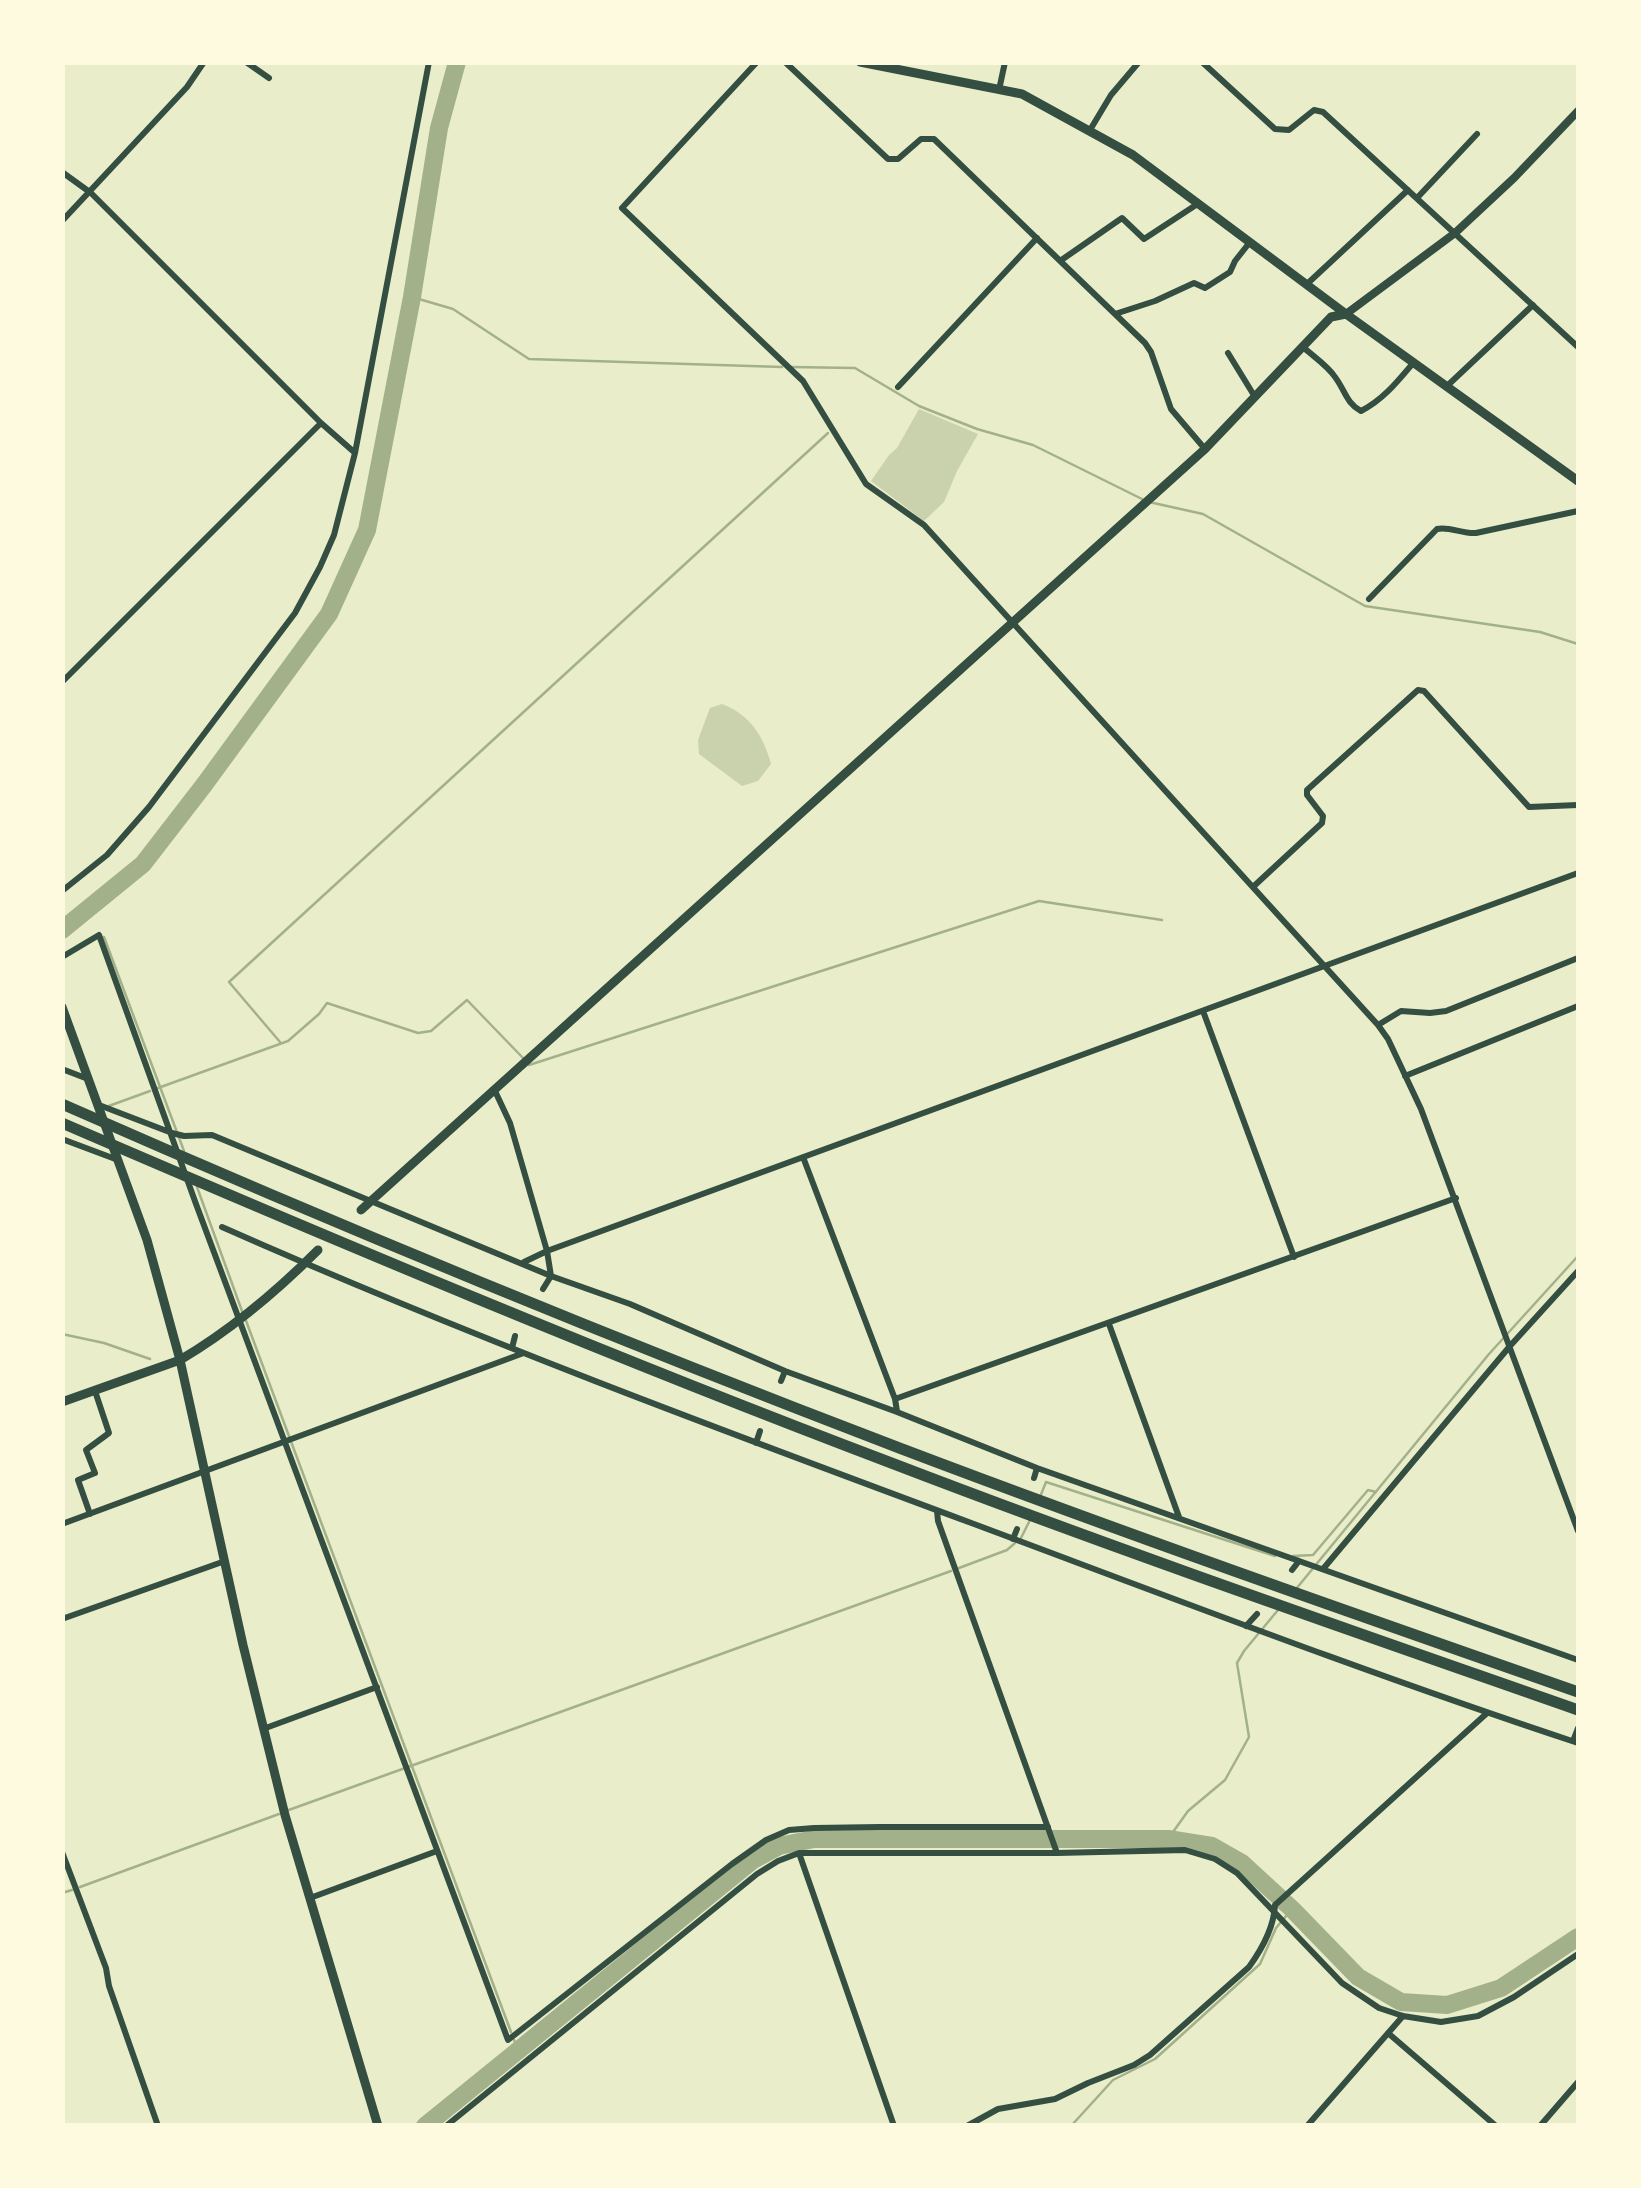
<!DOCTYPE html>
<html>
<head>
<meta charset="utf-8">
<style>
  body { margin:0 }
  #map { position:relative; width:1641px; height:2188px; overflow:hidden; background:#e9edc9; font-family:Rubik,sans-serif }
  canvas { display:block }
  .frame { position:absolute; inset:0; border:65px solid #fefae0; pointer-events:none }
</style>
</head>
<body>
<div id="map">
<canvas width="1641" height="2188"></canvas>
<div class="frame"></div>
</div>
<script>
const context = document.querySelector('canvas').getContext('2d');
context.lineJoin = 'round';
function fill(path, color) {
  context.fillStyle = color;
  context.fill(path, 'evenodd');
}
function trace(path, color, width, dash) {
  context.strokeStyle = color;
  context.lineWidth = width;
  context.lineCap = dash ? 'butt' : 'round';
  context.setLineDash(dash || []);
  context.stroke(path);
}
fill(new Path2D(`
  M919,409L978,434L957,471L944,502L924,521L871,481L889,455L897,448Z
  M722,704C749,714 764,736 771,764L758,781L742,786L699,754L698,740L710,708Z`), '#cad2ad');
trace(new Path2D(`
  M412,297L453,309L529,359L782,367
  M790,367L855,368L919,406L977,429L1033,445L1142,499
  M1149,502L1203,514L1365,606L1540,632L1578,644
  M104,937L184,1151
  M280,1042L229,982L828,433
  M529,1065L1039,901L1162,920
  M158,1088L288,1041L319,1014L327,1003L418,1033L431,1031L467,1000L524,1059
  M106,1107L150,1091
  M197,1187L242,1311
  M245,1318L511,2032
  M62,1334L104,1343L150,1359
  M1040,1497L1046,1482L1275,1556
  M1021,1538L1031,1518
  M1293,1556L1313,1555L1368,1490L1376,1492
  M959,1568L1007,1550L1015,1543
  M1296,1589L1489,1354L1578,1256
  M286,1811L951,1571
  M1168,1839L1188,1811L1225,1780L1249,1737L1237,1663L1244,1651L1278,1610
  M80,1887L279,1814
  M62,1893L72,1890
  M514,2040L518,2049
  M1071,2126L1113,2080L1155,2059L1260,1964L1276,1928L1292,1909`), '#a3b18a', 2.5);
trace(new Path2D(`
  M62,930L143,864L204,785L329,614L367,530L412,297L439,128L457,62
  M425,2126L753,1860L779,1846L814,1839H1168L1212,1846L1242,1863L1292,1909L1358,1977L1401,2002L1447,2005L1501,1988L1578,1937`), '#a3b18a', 18);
trace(new Path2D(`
  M246,62L269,78
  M757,62L622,208L803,381L866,484L924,525L1378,1025L1388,1039L1421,1109L1578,1531
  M785,62L888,159H898L921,139H934L1145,343L1151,352L1171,409L1205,449
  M1202,62L1275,129L1289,130L1314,110L1323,112L1578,347
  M999,90L1005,62
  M1090,130L1111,95L1139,62
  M62,172L91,193L321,423L354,452
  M1417,198L1477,134
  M62,221L187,87L204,62
  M1060,261L1122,218L1144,239L1199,203
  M1307,284L1408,190
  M1115,314L1155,301L1194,283L1205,288L1230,272L1235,261L1250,242
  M1303,347C1313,356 1328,366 1335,377C1345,390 1346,403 1361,411C1383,400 1398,381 1414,362
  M1228,353L1255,397
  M1447,386L1533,305
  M898,387L1037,238
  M1369,599L1437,529C1449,526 1462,534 1476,533L1578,511
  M62,682L321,423
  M1254,886L1322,823L1323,816L1307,795V790L1418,690L1424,691L1529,807L1578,805
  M62,891L107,855L149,807L295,613L320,567L334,535L355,453L429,62
  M62,957L99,935L196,1204L508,2040L732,1864L766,1840L789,1830L814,1828L880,1827H1048
  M1203,1011L1294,1257
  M1378,1025L1401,1011L1430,1013L1446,1011L1578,958
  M62,1069L88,1079
  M1405,1076L1578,1006
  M495,1091L510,1123L547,1251L551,1276L543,1289
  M99,1105L172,1133L184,1136L212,1135L551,1276L630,1304L785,1371L897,1412L1037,1468L1578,1660
  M62,1139L118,1160
  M803,1157L895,1399
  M222,1227C468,1336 721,1430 974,1524C1175,1599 1375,1676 1578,1743
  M524,1262L547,1251L1578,873
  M1109,1324L1179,1517
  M512,1348L515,1336
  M781,1381L785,1371
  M897,1411L895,1399L1456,1198
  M756,1443L760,1431
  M1034,1478L1037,1468
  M937,1511L938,1521L1057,1853
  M90,1514L78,1480L95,1473L86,1450L109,1433L95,1391
  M62,1524L521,1354
  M1013,1539L1017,1529
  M1323,1569L1510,1346L1578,1271
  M1292,1570L1299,1561
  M62,1619L225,1561
  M1246,1626L1257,1614
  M263,1729L377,1687
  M1573,1741L1578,1728
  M62,1852L106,1968L109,1986L158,2126
  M799,1853L894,2126
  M310,1898L437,1851
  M1388,2033L1496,2126
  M446,2126L757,1874L778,1861L799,1853H1057L1185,1850L1215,1859L1237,1873L1342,1983L1379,2008L1403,2016L1441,2022L1478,2016L1514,1997L1578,1954
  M967,2126L998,2109L1055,2099L1088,2083L1134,2065L1150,2055L1249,1967C1262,1949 1274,1926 1275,1905L1486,1714
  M1307,2126L1403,2016
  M1540,2126L1578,2082`), '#344e41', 6);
trace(new Path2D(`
  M1346,314L1455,233L1514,178L1578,111`), '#344e41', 8);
trace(new Path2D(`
  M860,62L1022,94L1133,155L1346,314L1578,481
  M62,1007L147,1240L180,1360L243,1645L285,1815L378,2126
  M361,1210L1205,449L1331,317L1346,314
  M62,1402L180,1360C231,1330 276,1292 318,1250`), '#344e41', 9);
trace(new Path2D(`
  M62,1104C339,1226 619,1341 902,1449C1126,1534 1352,1613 1578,1692
  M62,1123C338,1242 614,1358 894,1464C1121,1551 1350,1630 1578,1710`), '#344e41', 11);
</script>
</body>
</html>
